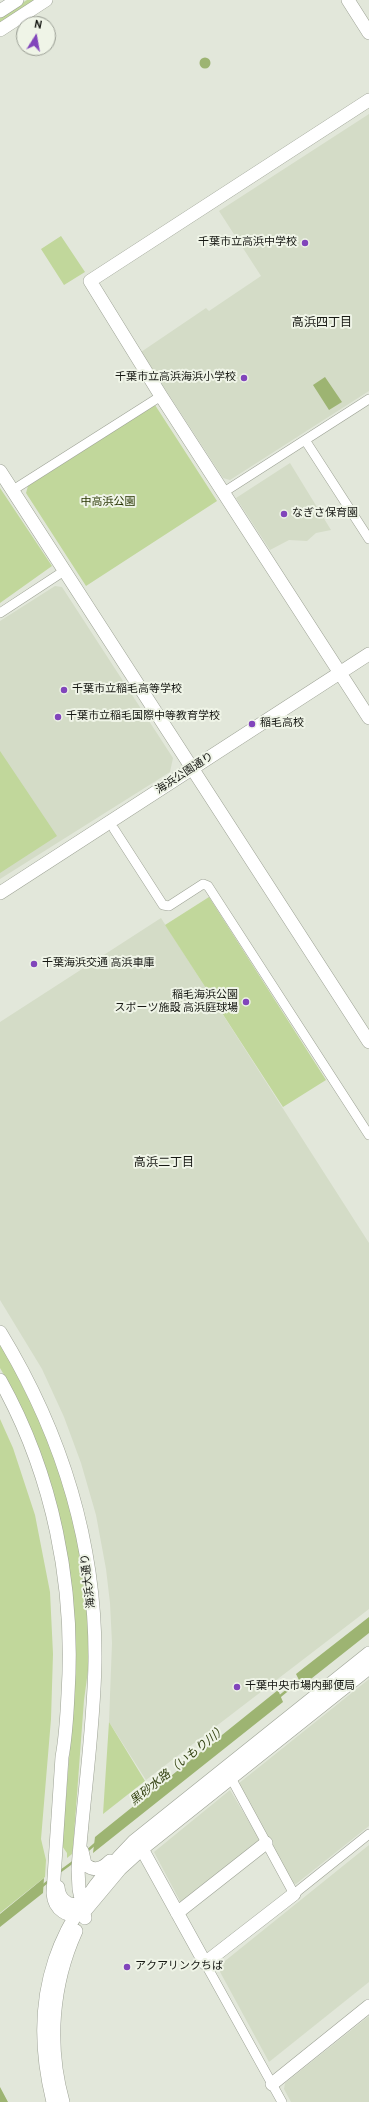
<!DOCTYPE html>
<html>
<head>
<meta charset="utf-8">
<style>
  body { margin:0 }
  #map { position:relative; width:369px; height:2102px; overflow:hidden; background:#e2e7da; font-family:Overpass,sans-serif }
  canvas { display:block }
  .north { position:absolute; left:16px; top:16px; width:40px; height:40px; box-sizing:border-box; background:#eff4e7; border:1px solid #989c92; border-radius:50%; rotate:11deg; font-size:11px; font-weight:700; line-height:16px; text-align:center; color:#161813 }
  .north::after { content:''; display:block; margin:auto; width:14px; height:18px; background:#8145bb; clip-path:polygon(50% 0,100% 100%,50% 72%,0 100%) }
</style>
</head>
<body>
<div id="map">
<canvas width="369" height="2102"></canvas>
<div class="north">N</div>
</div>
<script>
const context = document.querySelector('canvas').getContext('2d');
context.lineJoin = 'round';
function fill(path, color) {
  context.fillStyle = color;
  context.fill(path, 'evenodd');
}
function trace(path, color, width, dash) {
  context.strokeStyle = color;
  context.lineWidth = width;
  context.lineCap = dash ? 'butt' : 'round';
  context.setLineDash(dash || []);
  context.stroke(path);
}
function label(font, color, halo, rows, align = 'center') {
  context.font = font + ' Overpass,"Noto Sans JP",sans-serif';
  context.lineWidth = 4;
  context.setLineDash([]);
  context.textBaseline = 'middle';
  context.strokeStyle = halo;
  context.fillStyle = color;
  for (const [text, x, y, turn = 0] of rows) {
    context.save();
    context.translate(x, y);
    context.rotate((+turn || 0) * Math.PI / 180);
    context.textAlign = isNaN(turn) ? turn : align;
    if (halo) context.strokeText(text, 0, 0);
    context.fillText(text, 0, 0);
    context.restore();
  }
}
fill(new Path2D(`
  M369,114V391L230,480L223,478L141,352L206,308L209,311L261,276L219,211Z
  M290,463L331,530L316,533L307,541L289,540L270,550L236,498Z
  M55,586L62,587L173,758L170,772L0,879V621Z
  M161,918L369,1243V1609L146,1780L109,1722L112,1643L110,1603L106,1569L96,1515L81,1463L64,1417L42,1369L0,1300V1022Z
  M369,1679V1826L296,1884L292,1883L238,1784Z
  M230,1790L260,1840L181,1903L154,1852Z
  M369,1845V1982L269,2062L219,1970L220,1965Z
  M369,2016V2102H291L284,2089L285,2083Z`), '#d4dcc7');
fill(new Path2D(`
  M27,0H35L0,23V17Z
  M61,236L85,272L64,285L41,249Z
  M155,405L217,501L86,586L26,493L28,486Z
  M0,488L52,566L0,603Z
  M0,751L57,836L0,873Z
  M209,897L326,1080L283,1107L165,925Z
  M0,1341L51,1443L78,1534L88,1617L89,1663L84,1700L73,1848L72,1854L67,1858V1853L62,1846L75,1685V1651L71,1587L7,1380L0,1368Z
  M0,1419L13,1448L35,1515L50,1592L53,1654L51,1719L41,1839L46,1860L45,1877L0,1913Z
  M109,1722L145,1781L103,1814Z`), '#c1d79b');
fill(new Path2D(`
  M199.5 63a5.5 5.5 0 1 1 11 0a5.5 5.5 0 1 1-11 0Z
  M325,377L342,402L329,410L313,385Z
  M369,1617V1633L302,1686L296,1674Z
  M278,1690L283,1702L93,1853L95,1837Z
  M44,1878L43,1893L0,1927V1914Z
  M0,2087L8,2102H0Z`), '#9db472');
trace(new Path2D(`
  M279,1697L301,1679
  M87,1851L95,1844
  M58,1873L73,1862
  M41,1887L50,1880`), '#9db472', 2.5);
const street = new Path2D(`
  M305,440L369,539
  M13,490L161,396
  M224,492L369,399
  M0,613L64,571
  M114,829L163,905L169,906L203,884L208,886L369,1135
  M231,1778L294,1894L369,1834
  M205,1963L282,2102`);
const secondary = new Path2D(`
  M348,0L369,33
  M0,11L17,0
  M0,30L46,0
  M369,100L90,281L161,396L369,718
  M0,471L369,1042
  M0,893L369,654
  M0,1332C61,1432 96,1543 95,1661C94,1730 83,1800 78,1869L79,1889L85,1918
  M0,1380C53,1475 75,1585 68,1694C67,1715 66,1736 62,1757L53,1893C54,1909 68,1920 84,1912L120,1869L142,1849L369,1668
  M142,1849L205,1963L294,1894
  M82,1851L85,1864C94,1872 102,1869 110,1861
  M58,1887C59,1904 74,1908 88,1902
  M177,1913L266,1843
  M272,2084L369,2006
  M53,2102C26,1994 58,1918 134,1841L369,1653
  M63,2102C47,2045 52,1984 76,1931`);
trace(street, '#9da295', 10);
trace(secondary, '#9da295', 14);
trace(street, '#fff', 9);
trace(secondary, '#fff', 13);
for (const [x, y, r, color] of [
  [305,243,4,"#8145bb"],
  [244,378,4,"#8145bb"],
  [284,514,4,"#8145bb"],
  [64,690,4,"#8145bb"],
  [58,717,4,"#8145bb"],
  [252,724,4,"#8145bb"],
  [34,964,4,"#8145bb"],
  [246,1002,4,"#8145bb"],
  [237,1687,4,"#8145bb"],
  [127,1967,4,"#8145bb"]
]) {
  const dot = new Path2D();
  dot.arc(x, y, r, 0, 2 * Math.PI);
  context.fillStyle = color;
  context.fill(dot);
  trace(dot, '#eff4e7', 1.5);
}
label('11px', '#161813', '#eff4e7', [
  ["千葉市立高浜中学校",297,243,"right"],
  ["千葉市立高浜海浜小学校",236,378,"right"],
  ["なぎさ保育園",292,514],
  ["千葉市立稲毛高等学校",72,690],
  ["千葉市立稲毛国際中等教育学校",66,717],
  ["稲毛高校",260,724],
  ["千葉海浜交通 高浜車庫",42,964],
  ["稲毛海浜公園",238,996,"right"],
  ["スポーツ施設 高浜庭球場",238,1009,"right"],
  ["千葉中央市場内郵便局",245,1687],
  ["アクアリンクちば",135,1967]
], 'left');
label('11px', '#273402', '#eff4e7', [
  ["中高浜公園",108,503]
]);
label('11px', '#161813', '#eff4e7', [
  ["海浜公園通り",185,774,-33],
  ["海浜大通り",89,1581,-97]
]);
label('12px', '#161813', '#eff4e7', [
  ["高浜四丁目",322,324],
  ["高浜二丁目",164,1164]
]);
label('italic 12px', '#334212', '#eff4e7', [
  ["黒砂水路（いもり川）",179,1766,-39]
]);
</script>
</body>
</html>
